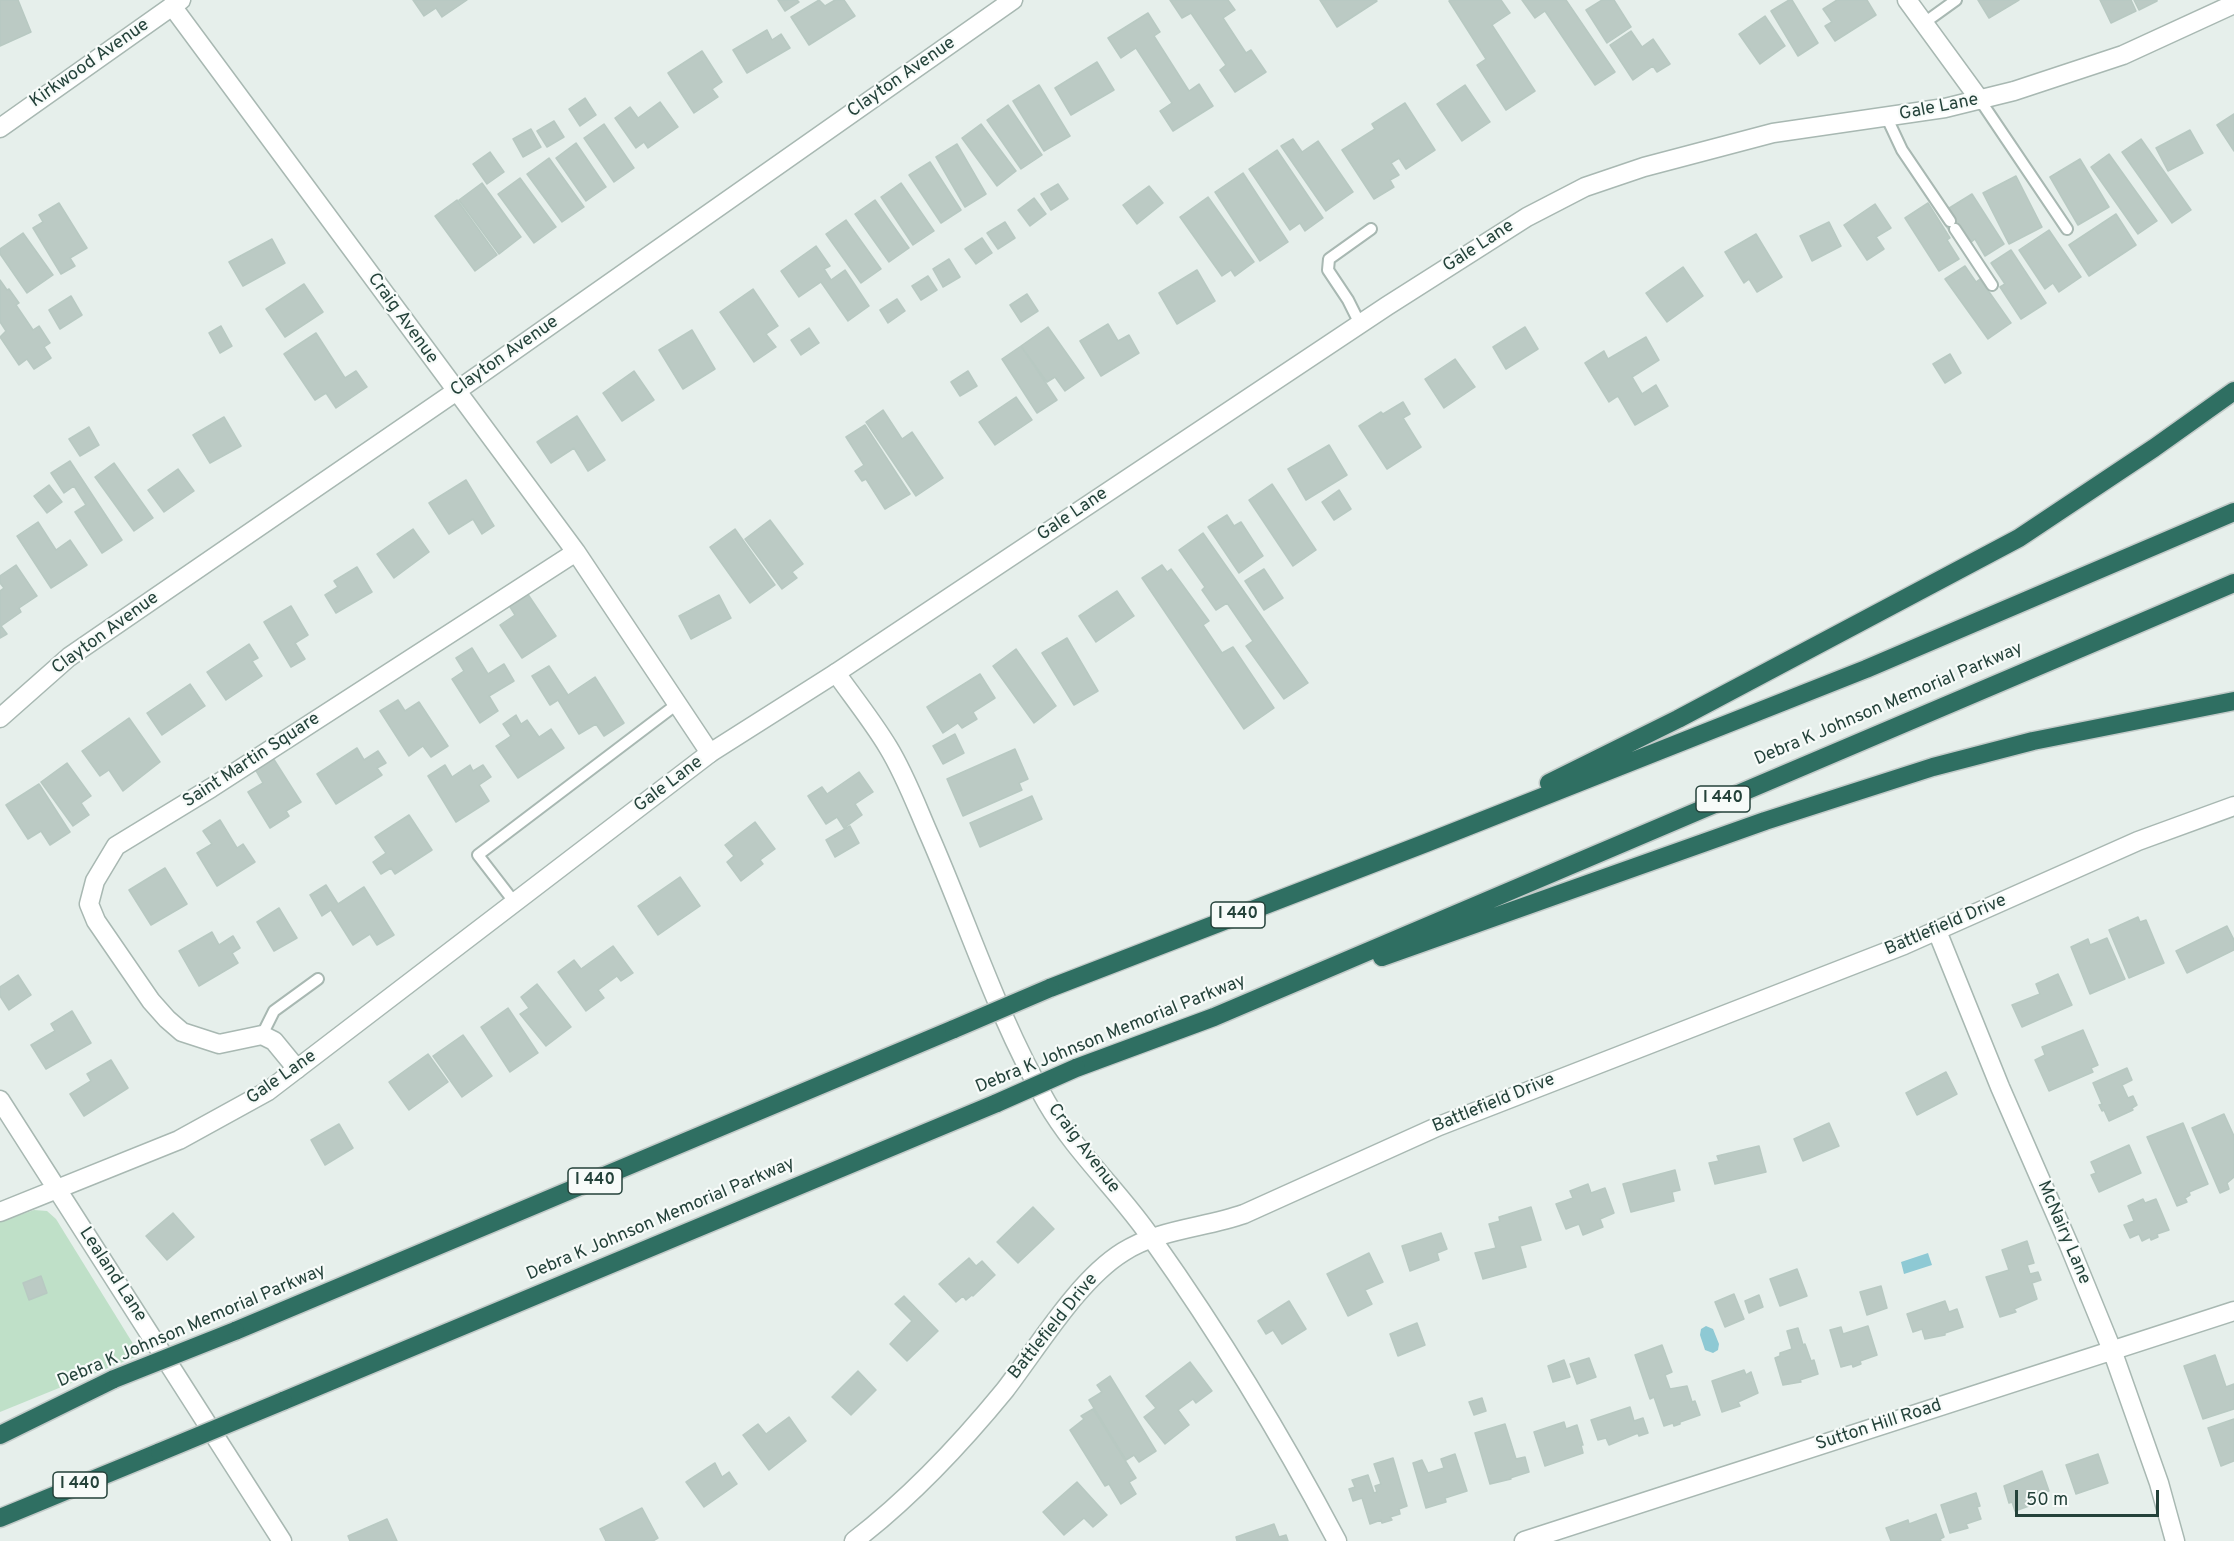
<!DOCTYPE html>
<html>
<head>
<meta charset="utf-8">
<style>
  body { margin:0 }
  #map { position:relative; width:2234px; height:1541px; overflow:hidden; background:#e6efeb; font-family:Overpass,sans-serif }
  canvas { display:block }
  .scale { position:absolute; left:2015px; top:1490px; width:144px; height:27px; box-sizing:border-box; border:3px solid #24423a; border-top:0; padding-left:8px; font-size:18px; line-height:21px; white-space:nowrap; color:#24423a; -webkit-text-stroke:4px #f7fbf9; paint-order:stroke }
</style>
</head>
<body>
<div id="map">
<canvas width="2234" height="1541"></canvas>
<div class="scale">50 m</div>
</div>
<script>
const context = document.querySelector('canvas').getContext('2d');
context.lineJoin = 'round';
function fill(path, color) {
  context.fillStyle = color;
  context.fill(path, 'evenodd');
}
function trace(path, color, width, dash) {
  context.strokeStyle = color;
  context.lineWidth = width;
  context.lineCap = dash ? 'butt' : 'round';
  context.setLineDash(dash || []);
  context.stroke(path);
}
function label(font, color, halo, rows, align = 'center') {
  context.font = font + ' Overpass,sans-serif';
  context.lineWidth = 4.5;
  context.setLineDash([]);
  context.textBaseline = 'middle';
  context.strokeStyle = halo;
  context.fillStyle = color;
  for (const [text, x, y, turn = 0] of rows) {
    context.save();
    context.translate(x, y);
    context.rotate((+turn || 0) * Math.PI / 180);
    context.textAlign = isNaN(turn) ? turn : align;
    if (halo) context.strokeText(text, 0, 0);
    context.fillText(text, 0, 0);
    context.restore();
  }
}
fill(new Path2D(`
  M34,1210L47,1211L56,1219L140,1355L0,1412V1222Z`), '#bfe0c8');
fill(new Path2D(`
  M1928,1253L1932,1265L1904,1274L1901,1262Z
  M1706,1326L1713,1329L1719,1344L1718,1350L1713,1353L1705,1350L1700,1335L1701,1329Z`), '#8ec9d4');
const building = new Path2D(`
  M0,0H18L31,32L0,46Z
  M413,0H467L442,17L436,8L424,16Z
  M778,0H797L799,2L785,11Z
  M819,0L825,6L835,0H844L855,16L809,45L791,17Z
  M1170,0H1228L1235,10L1223,18L1246,53L1251,50L1266,72L1235,92L1220,70L1226,65L1191,13L1182,18Z
  M1320,0H1376L1377,1L1337,27Z
  M1450,0H1501L1510,13L1492,25L1535,91L1506,110L1477,65L1486,59L1449,1Z
  M1522,0H1566L1615,72L1595,85L1545,11L1535,18Z
  M1602,0H1614L1631,27L1607,43L1586,10Z
  M1789,0H1792L1818,43L1798,56L1771,11Z
  M1837,0H1867L1876,15L1835,41L1825,26L1832,22L1823,9Z
  M1978,0H2019L1989,18Z
  M2100,0H2131L2136,11L2111,23Z
  M2134,0H2157V1L2139,10Z
  M1148,13L1160,32L1154,36L1189,91L1199,84L1213,106L1173,131L1160,111L1172,103L1136,48L1121,58L1108,38Z
  M1765,16L1785,46L1760,64L1739,34Z
  M767,30L772,40L781,34L790,48L747,73L733,50Z
  M1631,31L1642,47L1653,39L1670,64L1657,72L1653,66L1633,80L1610,45Z
  M702,51L722,82L712,89L718,97L694,113L668,73Z
  M1097,62L1114,90L1071,115L1055,88Z
  M1039,85L1070,136L1044,151L1013,101Z
  M1465,85L1490,122L1462,141L1437,104Z
  M585,98L596,115L580,126L569,109Z
  M660,102L678,127L648,148L644,142L636,148L615,118L630,107L638,118Z
  M1405,103L1435,150L1406,169L1399,158L1391,163L1399,175L1390,180L1394,187L1374,199L1342,150L1375,129L1372,124Z
  M1008,105L1042,155L1021,169L987,120Z
  M2234,114V151L2217,125Z
  M554,121L564,137L547,147L537,131Z
  M604,124L634,168L614,182L584,138Z
  M981,124L1016,171L997,186L962,138Z
  M531,129L541,147L523,157L513,139Z
  M2190,130L2203,153L2168,171L2156,148Z
  M1293,139L1302,152L1318,141L1353,192L1326,211L1281,146Z
  M2141,139L2191,210L2172,223L2122,152Z
  M576,143L606,187L586,201L556,158Z
  M957,144L986,194L965,207L936,157Z
  M1277,150L1323,218L1305,231L1300,223L1290,230L1249,169Z
  M490,152L504,172L487,184L473,164Z
  M2109,154L2157,221L2138,234L2091,167Z
  M549,158L584,207L562,222L527,174Z
  M2080,159L2109,207L2078,225L2050,177Z
  M930,162L961,210L941,223L909,175Z
  M1243,173L1288,242L1260,261L1215,192Z
  M2016,176L2042,227L2009,244L1983,193Z
  M520,178L556,227L534,243L498,194Z
  M482,183L521,237L499,254L459,200Z
  M901,183L934,231L913,245L881,197Z
  M1058,184L1068,199L1051,210L1041,194Z
  M1149,186L1163,203L1137,224L1123,205Z
  M1972,194L2004,244L1985,256L1975,239L1970,243L1959,226L1950,232L1945,224L1952,219L1946,210Z
  M1208,197L1254,262L1235,276L1231,270L1222,276L1180,217Z
  M1034,198L1046,214L1030,226L1018,210Z
  M457,200L497,255L475,271L435,216Z
  M875,200L909,248L889,262L855,214Z
  M59,203L87,248L70,258L75,266L61,274L33,228L43,222L39,215Z
  M1928,203L1950,238L1947,240L1959,259L1939,271L1905,218Z
  M1875,204L1891,228L1876,237L1884,249L1867,260L1844,225Z
  M2116,214L2136,245L2089,276L2069,245Z
  M846,220L881,269L861,283L826,234Z
  M1005,222L1015,238L998,249L987,233Z
  M1829,222L1841,246L1812,261L1800,236Z
  M2049,230L2081,277L2059,292L2053,283L2045,289L2019,250Z
  M23,233L53,275L27,293L0,254V249Z
  M1756,234L1782,277L1757,292L1749,279L1744,283L1725,252Z
  M982,238L992,253L976,264L965,249Z
  M272,239L285,263L243,286L229,262Z
  M816,246L830,266L824,269L831,280L845,270L869,306L848,321L821,282L799,297L781,271Z
  M2011,250L2046,303L2021,319L2000,287L2005,284L1991,263Z
  M949,259L960,277L943,287L933,269Z
  M1965,266L1976,282L1980,279L2011,323L1988,339L1945,279Z
  M1683,267L1703,296L1667,322L1646,293Z
  M1197,270L1215,301L1177,324L1159,293Z
  M928,276L937,290L921,300L912,286Z
  M0,280L7,290L9,289L19,303L16,305L33,330L39,326L50,343L44,347L51,358L34,369L27,359L19,365L0,337L6,331L0,322Z
  M304,284L323,312L285,337L266,309Z
  M753,289L778,326L766,334L776,347L754,362L720,312Z
  M1027,294L1038,311L1021,322L1010,305Z
  M71,296L82,315L60,329L49,310Z
  M897,299L905,311L888,323L880,310Z
  M1108,324L1118,341L1129,335L1139,353L1101,376L1080,341Z
  M221,326L232,346L220,353L209,333Z
  M1048,327L1084,378L1065,391L1055,377L1047,382L1021,346Z
  M1525,327L1538,349L1506,369L1493,347Z
  M809,328L819,343L801,355L791,340Z
  M692,330L715,369L683,389L659,350Z
  M316,333L345,378L356,371L367,387L336,408L326,393L315,400L284,354Z
  M1646,337L1659,360L1632,377L1642,394L1656,385L1668,406L1635,425L1618,396L1609,402L1585,363L1604,351L1608,359Z
  M1021,346L1057,400L1037,413L1002,359Z
  M1950,354L1961,373L1945,383L1933,364Z
  M1455,359L1475,387L1444,408L1425,379Z
  M634,371L654,400L622,421L603,393Z
  M968,371L977,386L960,396L951,382Z
  M1016,397L1032,420L995,445L979,422Z
  M1403,402L1410,414L1403,418L1421,447L1387,469L1359,426L1381,412L1383,414Z
  M883,410L902,439L912,432L943,478L916,496L866,422Z
  M577,416L605,460L588,471L574,448L551,463L537,442Z
  M224,417L241,446L210,463L193,435Z
  M865,425L910,494L885,509L866,479L862,481L855,471L864,465L846,437Z
  M89,427L99,445L80,456L69,439Z
  M1329,445L1347,475L1306,500L1288,469Z
  M70,461L122,540L102,553L75,512L86,505L74,486L64,493L51,473Z
  M114,463L153,518L134,531L95,477Z
  M178,469L194,491L164,512L148,490Z
  M466,480L494,526L482,534L473,519L449,534L429,503Z
  M1272,484L1316,550L1293,566L1249,500Z
  M49,485L62,502L47,513L34,496Z
  M1339,490L1351,509L1334,520L1322,502Z
  M1227,515L1234,526L1241,522L1263,556L1239,573L1208,527Z
  M770,520L803,564L792,572L797,578L782,589L745,539Z
  M38,522L56,550L70,540L87,565L51,588L17,536Z
  M413,529L429,552L394,578L377,554Z
  M735,529L775,585L750,603L710,547Z
  M1203,533L1308,683L1284,699L1246,646L1253,641L1227,603L1216,610L1202,590L1205,587L1179,550Z
  M16,565L37,596L19,608L21,612L1,626L7,634L0,638V591L4,588L0,583V576Z
  M1162,565L1167,572L1171,569L1209,621L1203,625L1222,653L1233,647L1274,708L1244,729L1142,578Z
  M357,567L372,592L336,613L325,595L338,587L334,581Z
  M1264,569L1283,598L1264,610L1245,581Z
  M525,590L556,636L522,658L500,625L515,615L507,602Z
  M1117,591L1134,616L1096,642L1079,616Z
  M719,595L731,618L691,639L679,616Z
  M291,606L308,635L295,643L305,659L291,667L264,622Z
  M1067,638L1098,691L1074,705L1042,653Z
  M249,644L258,658L252,661L262,676L226,700L207,672Z
  M472,648L488,674L504,664L514,681L489,696L498,711L480,723L452,679L464,671L456,658Z
  M1016,649L1056,706L1034,723L993,666Z
  M549,666L568,695L595,677L624,723L604,736L596,724L579,734L558,700L550,705L532,676Z
  M980,674L995,698L973,712L977,719L962,728L958,723L943,733L927,707Z
  M190,684L205,706L162,735L147,713Z
  M398,700L405,711L419,702L448,746L431,757L423,746L409,756L380,711Z
  M516,715L521,724L527,720L539,737L551,729L564,748L518,778L496,746L511,736L503,724Z
  M129,718L160,762L123,791L109,770L100,776L82,751Z
  M955,734L964,753L943,764L933,746Z
  M357,748L364,760L378,751L386,763L377,768L382,775L336,804L317,774Z
  M1015,749L1028,779L1019,783L1022,790L963,816L947,779Z
  M273,758L301,802L286,811L289,816L270,828L248,792L263,783L255,769Z
  M67,763L91,796L81,803L89,815L73,826L41,782Z
  M445,765L452,777L470,765L473,771L483,765L491,777L479,785L489,801L456,822L428,776Z
  M859,772L873,792L855,804L862,815L844,828L837,817L826,824L808,796L822,787L827,794Z
  M39,784L70,832L50,845L41,831L28,839L6,805Z
  M1032,796L1042,819L980,847L970,823Z
  M409,815L432,850L395,874L391,868L381,874L373,862L386,853L375,837Z
  M220,820L237,848L243,844L255,862L217,886L197,853L212,844L203,831Z
  M755,822L775,849L760,860L763,864L741,881L727,862L734,856L725,845Z
  M850,826L859,843L835,857L826,840Z
  M165,868L187,904L151,925L129,890Z
  M680,877L700,906L658,935L638,906Z
  M326,885L338,904L364,887L394,935L377,945L370,934L353,945L331,910L322,916L310,895Z
  M279,908L297,938L274,951L257,922Z
  M2138,917L2140,922L2146,920L2164,963L2129,978L2109,930Z
  M2227,926L2234,940V950L2187,973L2176,951Z
  M212,932L219,945L233,936L240,948L232,953L238,963L199,986L179,951Z
  M2107,938L2125,979L2090,994L2071,947L2088,939L2090,945Z
  M613,946L633,973L621,981L617,976L598,990L604,998L586,1011L558,972L574,960L581,969Z
  M2058,974L2072,1005L2022,1027L2012,1005L2040,994L2036,984Z
  M18,975L31,995L9,1010L0,996V987Z
  M537,984L571,1027L546,1046L520,1014L529,1008L521,997Z
  M508,1008L538,1053L510,1072L481,1027Z
  M72,1011L91,1043L46,1069L31,1045L55,1031L51,1024Z
  M2083,1030L2098,1065L2091,1068L2093,1072L2049,1091L2035,1060L2045,1055L2042,1047Z
  M463,1035L492,1076L462,1097L433,1056Z
  M428,1054L448,1082L409,1110L389,1082Z
  M111,1060L128,1088L84,1116L70,1094L91,1081L87,1074Z
  M2127,1068L2132,1080L2122,1085L2128,1098L2133,1096L2137,1105L2132,1108L2133,1110L2109,1121L2104,1110L2102,1111L2099,1105L2102,1104L2093,1083Z
  M1946,1072L1957,1094L1917,1115L1906,1093Z
  M2224,1114L2234,1136V1177L2227,1183L2229,1189L2220,1193L2192,1128Z
  M1829,1123L1839,1146L1803,1161L1794,1139Z
  M2183,1123L2208,1184L2189,1192L2190,1195L2185,1198L2187,1202L2177,1206L2147,1137Z
  M339,1124L353,1148L325,1165L311,1140Z
  M2129,1145L2141,1173L2099,1192L2091,1175L2096,1173L2091,1162Z
  M1759,1146L1766,1172L1715,1184L1709,1163L1719,1161L1717,1156Z
  M1675,1170L1680,1190L1672,1192L1674,1201L1631,1212L1623,1184Z
  M1588,1184L1591,1193L1605,1188L1614,1213L1600,1219L1603,1227L1583,1235L1579,1224L1566,1229L1556,1204L1573,1198L1570,1191Z
  M2143,1199L2145,1203L2156,1199L2169,1230L2157,1234L2158,1237L2151,1240L2150,1237L2142,1241L2139,1234L2130,1238L2124,1225L2134,1221L2128,1206Z
  M1033,1207L1054,1229L1018,1263L997,1242Z
  M1531,1207L1541,1240L1520,1246L1526,1267L1483,1279L1475,1253L1496,1248L1489,1224L1500,1221L1499,1217Z
  M173,1213L194,1237L167,1260L146,1236Z
  M1441,1233L1447,1249L1437,1253L1439,1260L1410,1271L1402,1246Z
  M2027,1241L2034,1263L2027,1265L2030,1274L2038,1272L2041,1280L2032,1283L2037,1299L2014,1309L2016,1312L2000,1317L1986,1277L2009,1270L2002,1250Z
  M1369,1253L1383,1282L1365,1290L1372,1304L1348,1316L1327,1274Z
  M969,1258L976,1266L982,1261L995,1275L973,1296L972,1295L966,1300L963,1296L956,1302L939,1284Z
  M1797,1269L1807,1296L1780,1306L1770,1279Z
  M41,1276L47,1293L29,1300L23,1283Z
  M1881,1286L1887,1308L1867,1315L1860,1292Z
  M1734,1294L1744,1319L1725,1327L1715,1302Z
  M1759,1295L1763,1307L1749,1313L1745,1301Z
  M904,1296L938,1331L907,1361L890,1344L912,1321L895,1304Z
  M1289,1301L1306,1329L1282,1344L1273,1330L1266,1334L1258,1321Z
  M1945,1301L1949,1312L1957,1309L1963,1327L1945,1333V1335L1925,1339L1922,1329L1913,1332L1907,1314Z
  M1417,1323L1425,1345L1398,1356L1390,1334Z
  M1868,1326L1877,1355L1860,1361L1861,1364L1853,1367L1852,1364L1841,1367L1830,1330L1841,1327L1843,1334Z
  M1798,1328L1803,1345L1805,1344L1811,1361L1814,1360L1818,1374L1800,1380L1801,1382L1783,1385L1775,1358L1780,1356V1353L1792,1349L1787,1331Z
  M1662,1345L1672,1372L1665,1375L1670,1389L1687,1386L1692,1402L1695,1401L1700,1415L1680,1422V1424L1674,1426L1673,1423L1664,1426L1654,1397L1650,1399L1635,1355Z
  M2215,1355L2226,1387L2234,1384V1409L2203,1419L2184,1366Z
  M1589,1358L1596,1377L1577,1384L1570,1364Z
  M1564,1360L1570,1377L1553,1382L1548,1366Z
  M1190,1362L1212,1391L1196,1403L1193,1399L1178,1410L1189,1425L1165,1444L1144,1417L1156,1408L1146,1396Z
  M1744,1370L1746,1375L1751,1372L1758,1393L1738,1402L1740,1406L1722,1412L1712,1381Z
  M858,1371L876,1390L851,1415L832,1397Z
  M1110,1376L1156,1451L1139,1462L1134,1455L1126,1460L1089,1400L1102,1392L1097,1385Z
  M1482,1398L1486,1411L1474,1415L1469,1402Z
  M1630,1407L1634,1421L1643,1418L1648,1433L1639,1436L1638,1433L1609,1445L1606,1438L1598,1440L1591,1420Z
  M1093,1409L1136,1478L1129,1482L1136,1494L1121,1504L1109,1484L1105,1486L1070,1430L1084,1419L1081,1416Z
  M789,1417L806,1441L769,1470L743,1435L758,1424L766,1434Z
  M2234,1419V1461L2221,1466L2208,1428Z
  M1564,1422L1566,1429L1577,1425L1583,1445H1581L1583,1453L1545,1466L1534,1432Z
  M1505,1424L1516,1459L1525,1457L1529,1472L1510,1478L1511,1479L1490,1484L1475,1433Z
  M1455,1454L1467,1491L1445,1498L1446,1502L1426,1508L1413,1463L1422,1460L1428,1473L1444,1468L1441,1459Z
  M2098,1454L2108,1483L2076,1494L2066,1465Z
  M1393,1458L1407,1506L1399,1509L1400,1514L1390,1517L1392,1520L1382,1523L1381,1520L1370,1524L1362,1498L1353,1501L1349,1489L1355,1487L1352,1480L1368,1475L1374,1493L1377,1492L1375,1486L1381,1484L1374,1464Z
  M715,1463L722,1477L729,1472L737,1484L704,1507L686,1482Z
  M2042,1471L2049,1491L2038,1495L2040,1502L2015,1511L2012,1502L2009,1503L2004,1486Z
  M1077,1482L1107,1515L1093,1527L1084,1518L1064,1535L1043,1512Z
  M1976,1493L1980,1506L1977,1507L1981,1519L1966,1524L1968,1528L1950,1533L1941,1505Z
  M642,1508L658,1538L653,1541H606L600,1529Z
  M1936,1514L1944,1537L1940,1539L1941,1541H1891L1886,1528L1908,1520L1909,1524Z
  M387,1519L397,1541H350L348,1536Z
  M1274,1524L1279,1537L1286,1535L1288,1541H1237L1236,1537Z`);
fill(building, '#bbcac4');
trace(building, '#b8c9c2', 1.5);
const service = new Path2D(`
  M1924,23L1956,0
  M1980,100L2067,229
  M1887,118L1902,150L1950,221
  M1955,229L1992,285
  M1360,324L1348,300L1328,270L1329,259L1371,229
  M515,903L478,855L677,704
  M262,1035L274,1011L318,979`);
const minor = new Path2D(`
  M1907,0L1980,100
  M172,6L576,552L710,753
  M836,673C853,697 873,722 888,747C904,773 915,802 927,830C967,920 997,1017 1047,1103C1076,1153 1120,1192 1152,1239C1220,1335 1282,1437 1337,1541
  M0,718L69,657L455,392L1013,0
  M1937,931L2000,1087L2069,1245L2112,1350L2159,1483L2175,1541
  M297,1069L274,1041L262,1035L219,1044L182,1032L167,1019L151,1001L96,921L89,904L95,881L116,846L211,788L576,552
  M854,1541C910,1498 960,1445 1005,1390C1038,1347 1078,1280 1123,1252C1159,1229 1204,1228 1244,1214L1439,1126L1904,945L2138,841L2234,806
  M1524,1541L2234,1311`);
const tertiary = new Path2D(`
  M0,128L181,0
  M0,1100L282,1541
  M0,1212L179,1140L268,1091L710,753L836,673L1387,306L1527,217L1585,187L1644,167L1773,133L1945,108L2014,91L2123,55L2234,4`);
const motorway = new Path2D(`
  M1549,783L1678,719L2019,538L2154,448L2234,391
  M1382,957L1765,821L1933,767L2033,741L2234,701
  M1050,988L1426,843L1866,669L2234,512
  M1076,1068L1214,1017L2234,583
  M235,1331L954,1029
  M283,1401L997,1103
  M0,1435L114,1379
  M0,1518L160,1452`);
trace(service, '#a8b8b2', 14);
trace(minor, '#a8b8b2', 21);
trace(tertiary, '#a8b8b2', 21);
trace(motorway, '#c2cac8', 21);
trace(service, '#fff', 10);
trace(minor, '#fff', 18);
trace(tertiary, '#fff', 18);
trace(motorway, '#2f6f62', 18);
const motorwayBridge = new Path2D(`
  M954,1029L1050,988
  M997,1103L1076,1068
  M114,1379L235,1331
  M160,1452L283,1401`);
trace(motorwayBridge, '#c2cac8', 21, []);
trace(motorwayBridge, '#2f6f62', 18);
for (const [x, y, w] of [
  [1723,799,54],
  [1238,915,54],
  [595,1181,54],
  [80,1485,54]
]) {
  const box = new Path2D();
  box.roundRect(x - w / 2, y - 13, w, 26, 4.5);
  context.fillStyle = '#f7fbf9';
  context.fill(box);
  trace(box, '#24423a', 1.5);
}
label('bold 16px', '#24423a', null, [
  ["I 440",1723,799],
  ["I 440",1238,915],
  ["I 440",595,1181],
  ["I 440",80,1485]
]);
label('18px', '#24423a', '#f7fbf9', [
  ["Kirkwood Avenue",90,64,-35],
  ["Clayton Avenue",902,78,-35],
  ["Gale Lane",1939,108,-11],
  ["Gale Lane",1479,247,-33],
  ["Craig Avenue",402,319,54],
  ["Clayton Avenue",505,357,-35],
  ["Gale Lane",1073,515,-34],
  ["Clayton Avenue",106,634,-36],
  ["Debra K Johnson Memorial Parkway",1889,705,-23],
  ["Saint Martin Square",252,761,-33],
  ["Gale Lane",669,785,-37],
  ["Battlefield Drive",1946,926,-23],
  ["Debra K Johnson Memorial Parkway",1111,1035,-22],
  ["Gale Lane",282,1078,-35],
  ["Battlefield Drive",1494,1104,-22],
  ["Craig Avenue",1083,1149,53],
  ["Debra K Johnson Memorial Parkway",661,1220,-23],
  ["McNairy Lane",2063,1233,67],
  ["Lealand Lane",112,1275,57],
  ["Debra K Johnson Memorial Parkway",192,1327,-23],
  ["Battlefield Drive",1054,1327,-51],
  ["Sutton Hill Road",1879,1426,-18]
]);
</script>
</body>
</html>
